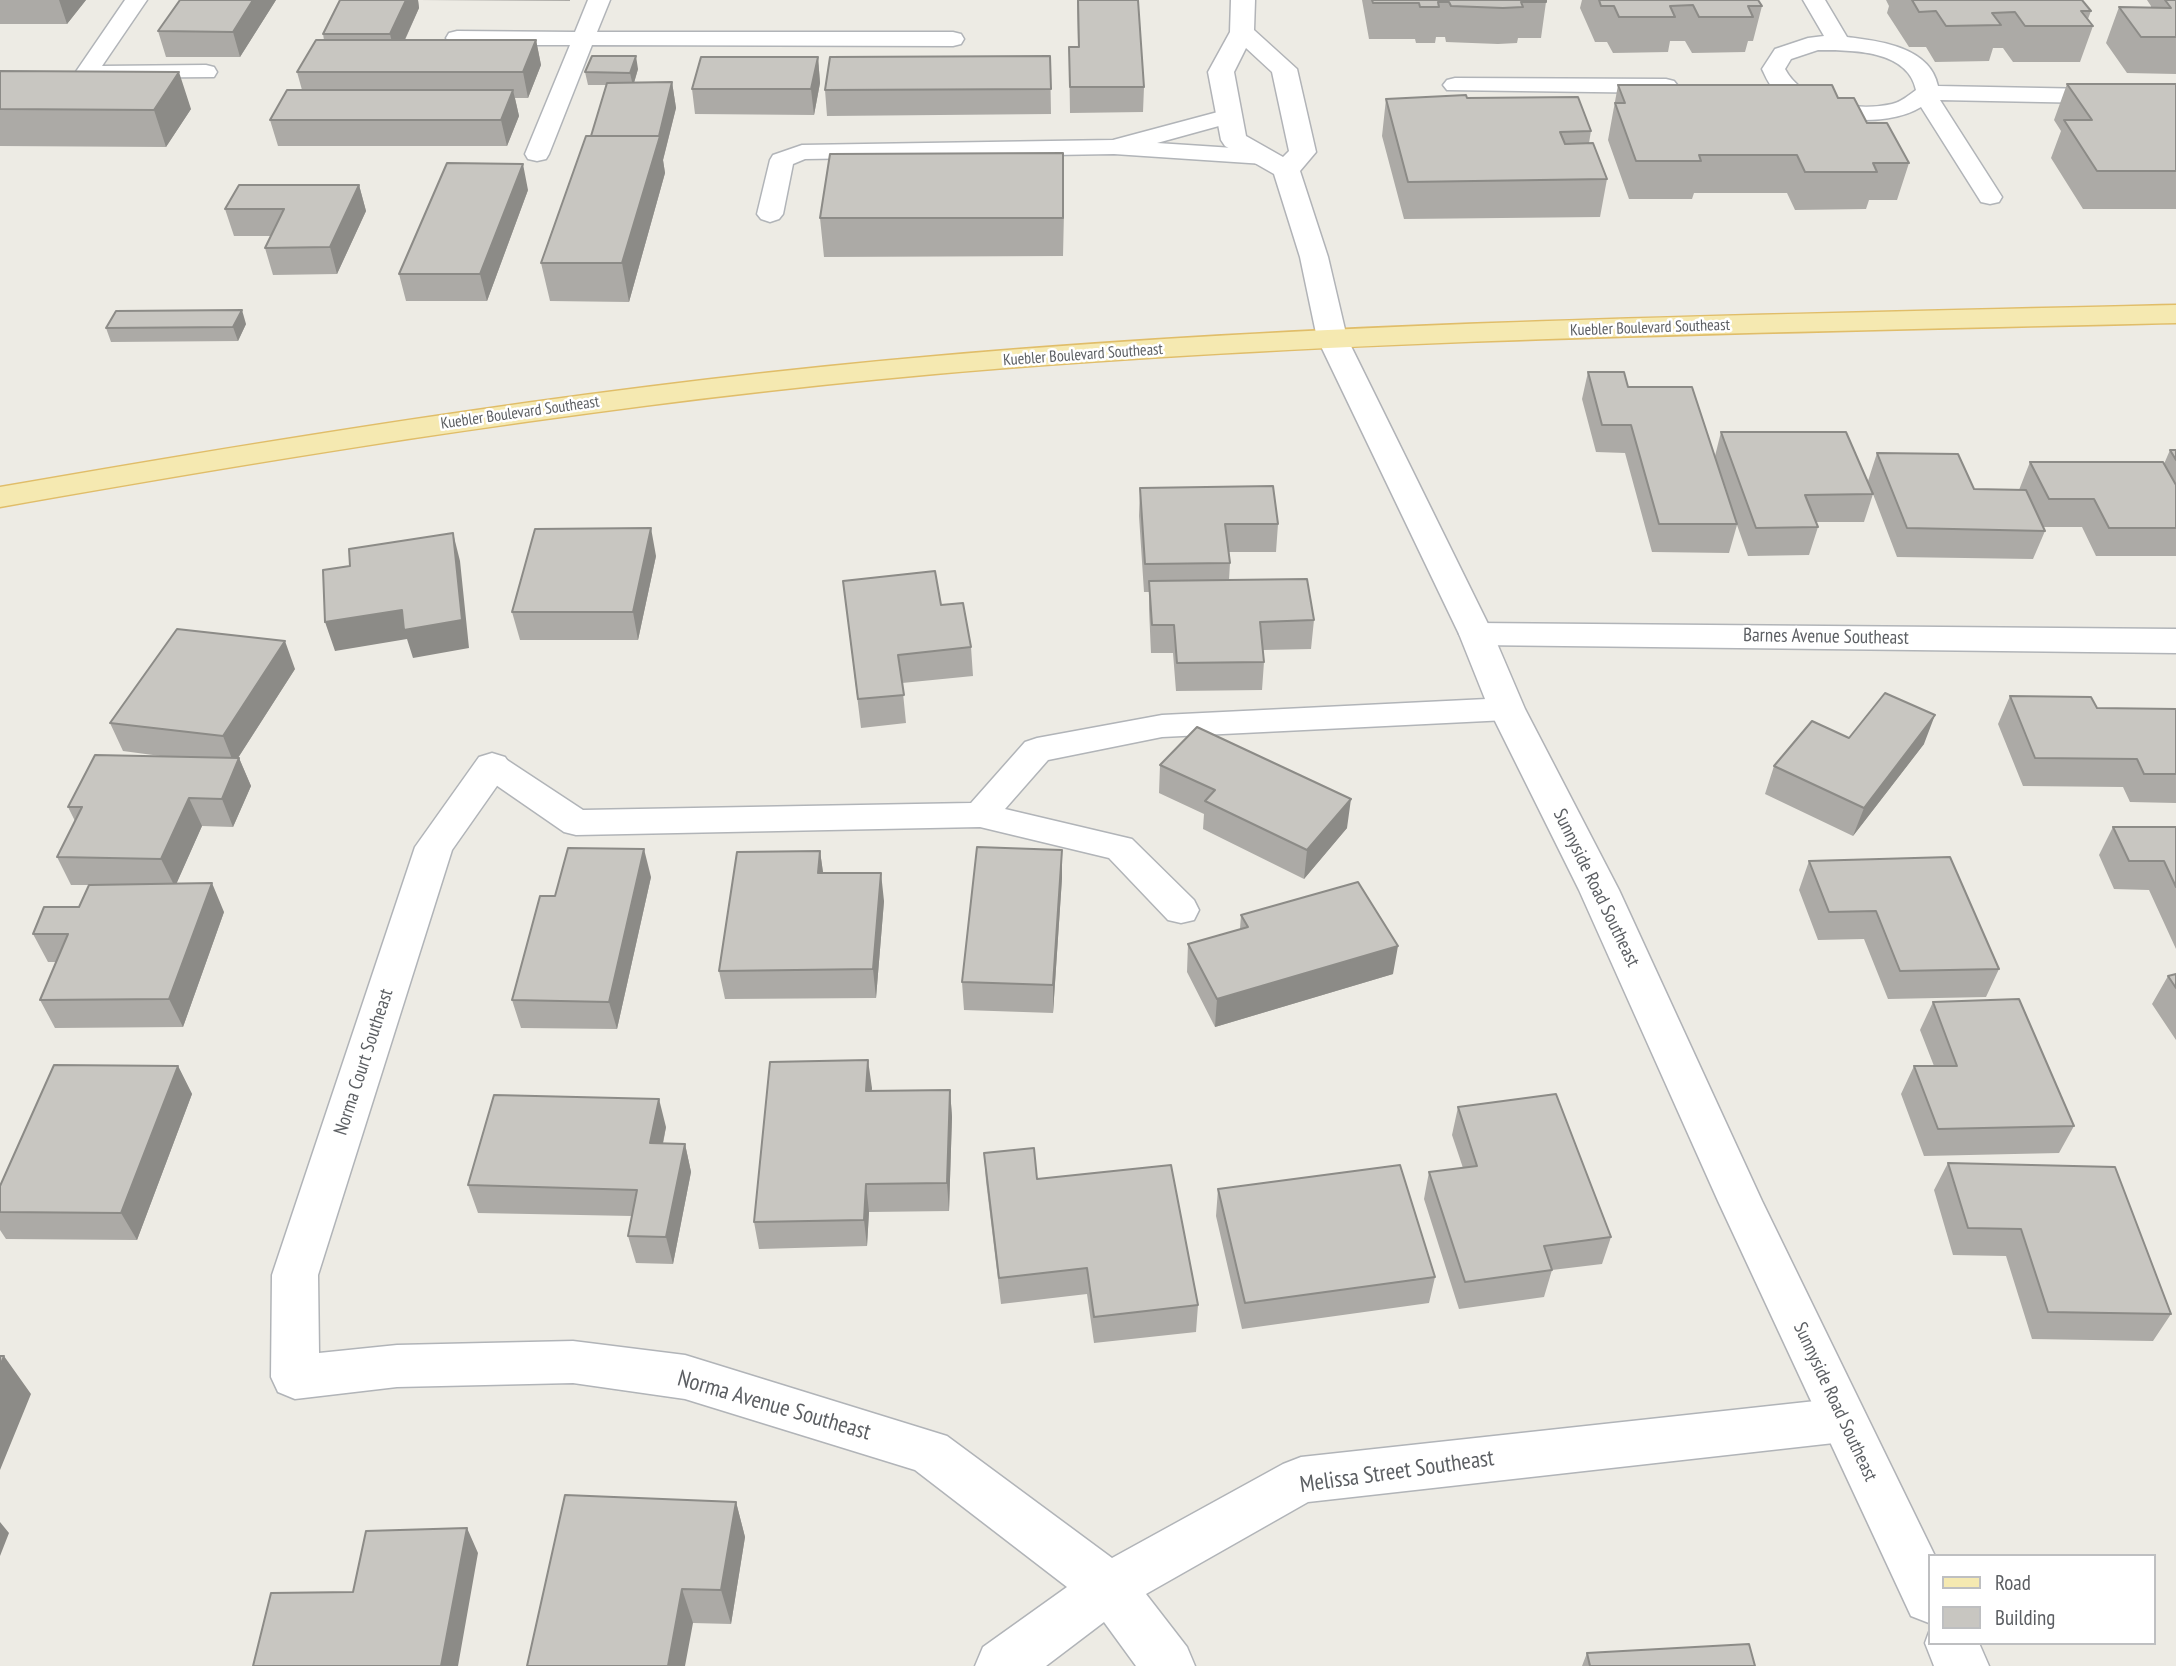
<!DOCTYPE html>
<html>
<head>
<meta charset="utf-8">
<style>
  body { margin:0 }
  #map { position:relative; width:2176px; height:1666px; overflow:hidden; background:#edebe4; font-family:"PT Sans Narrow",sans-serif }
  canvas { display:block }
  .legend { position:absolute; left:1928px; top:1554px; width:228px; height:91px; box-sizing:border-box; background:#fff; border:2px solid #bebfc1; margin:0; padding:9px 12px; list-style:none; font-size:21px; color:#5c5f63 }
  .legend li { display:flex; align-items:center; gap:14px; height:35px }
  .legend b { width:35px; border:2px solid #bebfc1 }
</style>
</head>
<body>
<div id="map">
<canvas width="2176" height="1666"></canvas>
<ul class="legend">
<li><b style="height:9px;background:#f5e9b1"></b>Road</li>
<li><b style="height:19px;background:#c8c6c1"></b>Building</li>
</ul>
</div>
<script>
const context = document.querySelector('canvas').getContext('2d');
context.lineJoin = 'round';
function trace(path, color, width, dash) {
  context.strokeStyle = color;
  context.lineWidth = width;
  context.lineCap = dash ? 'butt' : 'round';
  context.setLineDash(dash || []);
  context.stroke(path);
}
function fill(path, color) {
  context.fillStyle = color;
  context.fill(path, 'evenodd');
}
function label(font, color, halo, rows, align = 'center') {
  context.font = font + ' "PT Sans Narrow",sans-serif';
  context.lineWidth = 5;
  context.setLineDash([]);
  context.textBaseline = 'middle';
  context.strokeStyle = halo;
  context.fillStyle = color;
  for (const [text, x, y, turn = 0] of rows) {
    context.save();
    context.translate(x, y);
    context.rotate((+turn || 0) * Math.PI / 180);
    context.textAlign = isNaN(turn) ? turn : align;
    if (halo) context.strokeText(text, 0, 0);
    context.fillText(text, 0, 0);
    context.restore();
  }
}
const service = new Path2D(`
  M125,0H147L102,66L206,65L214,67L217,72L214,77L78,78L75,73Z
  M588,0H610L597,32H953L961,34L964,39L961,44L953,46L592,45L549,154L546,159L537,161L528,159L525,154L570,45H457L449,43L446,38L449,33L457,31L575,32Z
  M1803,0H1825L1847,37C1880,41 1930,47 1938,86L2092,89L2100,91L2104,96L2100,101L2092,103L1940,100L2002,197L1999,202L1990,204L1981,202L1921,107C1885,130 1801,122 1773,88C1768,83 1765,75 1762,69L1775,49L1808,38L1824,36ZM1818,50C1852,50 1908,50 1916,90C1909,95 1901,102 1892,104C1857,112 1803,103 1785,69L1791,59Z
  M1455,78L1666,79L1674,81L1678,86L1674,91L1666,93L1447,90L1443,85L1447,80Z
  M1229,109L1237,111L1241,116L1237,121L1157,143L1264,150L1273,152L1276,157L1273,162L1264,164L1114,154L805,159L793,164L783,214L779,219L770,222L761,219L757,214L770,160L773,155L802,145L1113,140Z
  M1507,698L1519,701L1524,709L1519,717L1507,720L1162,737L1048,760L1005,809L1132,839L1194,900L1199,910L1194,920L1181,923L1168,920L1109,858L980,827L576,835L564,832L480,774L475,766L480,758L492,754L504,758L583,810L971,803L1025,742L1037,738L1162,715Z`);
const minor = new Path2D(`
  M492,753L505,757L511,766L452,850L318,1275L319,1353L397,1345L573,1341L685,1355L947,1436L1112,1558L1283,1464L1301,1457L1843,1398L1860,1404L1867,1420L1860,1436L1843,1442L1308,1502L1146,1594L1187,1647L1195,1666H1136L1104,1622L1046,1666H975L983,1647L1067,1587L915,1470L685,1399L573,1383L397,1387L295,1399L278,1392L271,1377L272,1275L415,847L479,757Z`);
const tertiary = new Path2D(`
  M1476,623L2176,629V653L1476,645L1464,642L1459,634L1464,626Z`);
const secondary = new Path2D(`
  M1231,0H1255L1254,30L1297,69L1316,152L1300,171L1328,257L1347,338L1493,634L1525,709L1619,890L1762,1201L1935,1556H1929V1623L1911,1616L1718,1201L1579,890L1489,709L1459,634L1317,338L1300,257L1274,174L1225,146L1221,140L1208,72L1230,32ZM1246,48L1272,72L1289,151L1283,157L1246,136L1234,72Z
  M1929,1632V1643H1979L1989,1666H1934L1925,1643Z`);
const primary = new Path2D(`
  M2176,305V323C1762,333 1348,338 935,374C622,402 310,452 0,507V487C310,433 622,383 936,356C1348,320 1762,315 2176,305Z`);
trace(service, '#b1b4b8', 3);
trace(minor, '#b1b4b8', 3);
trace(tertiary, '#b1b4b8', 3);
trace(secondary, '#b1b3b7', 3);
trace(primary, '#e0bd69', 3);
fill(service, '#fff');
fill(minor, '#fff');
fill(tertiary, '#fff');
fill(secondary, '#fff');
fill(primary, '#f5e9b1');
fill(new Path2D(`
  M0,0H86L67,24H0Z
  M180,0H276L240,57H166L158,31Z
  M340,0H570V1L418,0L419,8L405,40H536L541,65L528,98H515L519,116L507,146H278L270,120L302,90L297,72L324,40L323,34Z
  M1016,0H1151H1138L1144,87L1143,112L1070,113L1069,47H1078L1077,0Z
  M1362,0H1546V2L1541,38H1518L1517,43L1498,44L1446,42L1445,37H1436L1435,43H1416L1415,39H1369Z
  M1582,0H1758L1762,6L1753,41H1748L1745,52L1692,53L1685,41H1670L1668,52L1613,53L1607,42H1595L1580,8Z
  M1886,0H2082L2091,11L2088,19L2093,26L2080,62H2013L2003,48H1993L1989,61L1935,62L1926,47H1909L1887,13L1889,6Z
  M2147,0H2176V74L2127,73L2106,43L2119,7L2151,8V6Z
  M1050,56L1051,114L827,116L825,90Z
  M818,57L820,83L814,115L695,114L692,89Z
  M638,69L634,83L672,82L676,108L663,160L665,173L629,302L550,301L541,263L591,136L606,85H588L585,72Z
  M0,71L191,109L166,147L0,146Z
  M2067,84H2176V209H2083L2051,158L2061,131L2054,120Z
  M1618,85L1838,98L1867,123L1909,163L1897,200H1869L1866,209L1795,210L1787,193H1694L1692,199H1629L1608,140Z
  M1467,98L1591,131L1589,143L1607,179L1600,217L1404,219L1382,136L1386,99Z
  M1063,153V256L824,257L820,218Z
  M359,185L366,211L337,274L273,275L265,248L271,236H234L225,209Z
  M528,190L487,301H406L399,274Z
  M246,324L238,341L111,342L106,328Z
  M1588,372L1628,387L1715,456L1721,432L1873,494L1864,522H1816L1818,527L1809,555L1748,556L1737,525L1729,553L1652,552L1625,453L1596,452L1582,399Z
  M2170,450H2176V556H2096L2082,527H2043L2045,531L2033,559L1897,557L1868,481L1877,453L1974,489L2019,490L2030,462L2164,464Z
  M1140,488L1278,524L1276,552H1228L1230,563L1229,580L1314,620L1311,649L1263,650L1264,662L1262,690L1176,691L1173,653H1151L1149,609V592H1144L1139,516Z
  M656,556L638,640H520L512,612Z
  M843,581L941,605L971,647L973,676L902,683L906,723L861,728Z
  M295,669L238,758H239L251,786L233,827L202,826L176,884L224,912L183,1027L55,1028L40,1000L56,962H48L33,934L79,907L89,885H71L57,857L75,821L68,807L168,757L123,751L110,723Z
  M2010,696L2097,708L2176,709V803L2130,802L2123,787L2023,786L1998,724Z
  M1849,738L1924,744L1853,836L1765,794L1774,766Z
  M1160,765L1347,828L1304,879L1203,829L1204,814L1159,793Z
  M2113,827H2176V949L2149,890L2114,889L2099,855Z
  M820,851L823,873L884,901L876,998L725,999L719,971Z
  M1809,861L1999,969L1986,997L1888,999L1864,939L1818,940L1799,890Z
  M651,877L617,1029L521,1028L512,1000L555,896Z
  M1062,878L1053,1013L964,1010L962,982Z
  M1241,915L1393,974L1215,1027L1187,972L1188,944L1240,929Z
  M2176,974V1040L2152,1004L2168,976Z
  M1933,1002L2074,1126L2059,1153L1924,1156L1901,1094L1914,1066H1934L1920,1030Z
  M178,1066L192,1094L137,1240L6,1239L0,1230V1186Z
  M872,1088L871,1090H950L952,1117L949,1211L869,1212L867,1246L759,1249L754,1222Z
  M1458,1107L1611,1237L1602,1264L1552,1270L1544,1297L1459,1309L1424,1199L1429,1172L1463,1168L1452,1135Z
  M666,1127L663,1144H685L691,1172L673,1264L636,1263L628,1236L632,1216L478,1213L468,1185Z
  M984,1153L1037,1179L1198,1305L1196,1332L1094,1343L1087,1294L1001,1304L986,1181Z
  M1948,1163L2171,1314L2153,1341L2032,1339L2006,1256L1953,1255L1934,1190Z
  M1218,1189L1435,1277L1429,1303L1242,1329L1216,1216Z
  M736,1502L745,1537L731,1624L693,1623L527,1666Z
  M1587,1653L1755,1666H1582Z`), '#acaaa6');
fill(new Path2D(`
  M59,0H86L67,24Z
  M253,0H276L240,57L233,32Z
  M406,0H418L419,8L396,59L390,34Z
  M536,40L541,65L528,98L523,72Z
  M636,56L638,69L633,86L630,73Z
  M818,57L820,83L814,115L811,89Z
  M179,72L191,109L166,147L154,110Z
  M672,82L676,108L663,160L665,173L629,302L622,263L658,140Z
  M513,90L519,116L507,146L501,120Z
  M1063,153L1064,191L1063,256Z
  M523,164L528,190L487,301L480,274Z
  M359,185L366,211L337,274L330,247Z
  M242,310L246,324L238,341L233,327Z
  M651,528L656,556L638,640L633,612Z
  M453,533L460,561L469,648L413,658L407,639L335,651L325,622Z
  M285,641L295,669L234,764L223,736Z
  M1935,715L1924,744L1853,836L1864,808Z
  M239,758L251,786L233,827L222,799Z
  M189,798L202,826L175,887L161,859Z
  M1351,799L1347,828L1304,879L1307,850Z
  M644,849L651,877L617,1029L609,1002Z
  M1062,850V878L1053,1013V985Z
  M820,851L824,879L818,873Z
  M881,873L884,901L876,998L873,969Z
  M212,883L224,912L183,1027L169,999Z
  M1398,946L1393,974L1215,1027L1217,999Z
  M868,1060L872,1088L870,1118L866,1091Z
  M178,1066L192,1094L137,1240L121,1213Z
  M950,1090L952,1117L949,1211L947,1183Z
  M659,1099L666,1127L657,1171L650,1143Z
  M685,1144L691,1172L673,1264L666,1237Z
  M866,1184L869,1212L867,1246L864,1220Z
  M4,1356L31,1394L0,1470V1366Z
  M736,1502L745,1537L731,1624L721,1590Z
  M0,1522L9,1533L0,1556Z
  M467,1528L478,1553L458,1666H441Z
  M682,1589L693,1623L685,1666H668Z`), '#8c8b87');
const building = new Path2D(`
  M180,0H253L233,32L158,31Z
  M340,0H406L390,34H323Z
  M1078,0H1138L1144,87H1070L1069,47H1079Z
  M1372,0H1546V2H1521L1523,7L1503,8L1451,6L1449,2H1438L1439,7H1420L1419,3H1373Z
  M1599,0H1758L1762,6H1748L1753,17H1699L1693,5L1670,6L1675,17H1619L1614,6H1601Z
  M1912,0H2082L2091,11H2081L2093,26H2025L2015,12L1992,13L2001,25L1946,26L1936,11L1919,12Z
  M2165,0H2176V37H2141L2119,7L2171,8Z
  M316,40H536L523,72H297Z
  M592,56H636L630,73L585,72Z
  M1050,56L1051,89L825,90L830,57Z
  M701,57H818L811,89H692Z
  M0,71L179,72L154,110L0,109Z
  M672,82L659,136H591L607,83Z
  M2067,84H2176V171H2097L2064,120H2092Z
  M1618,85H1832L1838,98H1854L1867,123H1887L1909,163H1873L1877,172H1805L1797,155H1699L1701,161H1636L1615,103H1625Z
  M287,90H513L501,120H270Z
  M1466,95L1467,98L1578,97L1591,131L1560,132L1565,144L1593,143L1607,179L1408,182L1386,99Z
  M586,136H660L622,263H541Z
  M1063,153V218H820L830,154Z
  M447,163L523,164L480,274H399Z
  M239,185H359L330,247L265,248L284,209H225Z
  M242,310L233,327L106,328L116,311Z
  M1588,372H1624L1628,387H1692L1737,524H1659L1631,425H1602Z
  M1721,432H1846L1873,494L1805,495L1818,527L1756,528Z
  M2170,450H2176V460Z
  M1877,453L1958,454L1974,489L2026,490L2045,531L1907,528Z
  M2030,462H2163L2176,485V528H2109L2094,499H2049Z
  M1273,486L1278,524H1225L1230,563L1145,564L1140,488Z
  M651,528L633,612H512L535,529Z
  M453,533L462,620L404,630L402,610L325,622L323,570L350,566L349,549Z
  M935,571L941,605L963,603L971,647L898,655L904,695L858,699L843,581Z
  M1307,579L1314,620L1260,622L1264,662L1177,663L1174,625H1152L1149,581Z
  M177,629L285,641L223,736L110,723Z
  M1885,693L1935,715L1864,808L1774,766L1812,721L1849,738Z
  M2010,696L2091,697L2097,708L2176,709V774H2144L2137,759L2035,758Z
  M1197,727L1351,799L1307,850L1205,801L1215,790L1160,765Z
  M95,755L239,758L222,799L189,798L161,859L57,857L82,807H68Z
  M2113,827H2176V887L2164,861H2129Z
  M977,847L1062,850L1053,985L962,982Z
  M568,848L644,849L609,1002L512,1000L540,896H555Z
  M820,851L818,873H881L873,969L719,971L737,852Z
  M1950,857L1999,969L1900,971L1876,911L1829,912L1809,861Z
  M1358,882L1398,946L1217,999L1188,944L1248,927L1241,915Z
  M212,883L169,999L40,1000L68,934H33L44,907H79L89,885Z
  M2176,974V988L2168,976Z
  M2019,999L2074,1126L1938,1129L1914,1066H1957L1933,1002Z
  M868,1060L866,1091L950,1090L947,1183L866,1184L864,1220L754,1222L770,1062Z
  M54,1065L178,1066L121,1213L0,1212V1186Z
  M1556,1094L1611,1237L1544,1246L1552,1270L1465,1282L1429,1172L1477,1166L1458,1107Z
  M494,1095L659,1099L650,1143L685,1144L666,1237L628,1236L637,1190L468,1185Z
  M1034,1148L1037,1179L1171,1165L1198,1305L1094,1317L1087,1268L999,1278L984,1153Z
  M1948,1163L2115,1167L2171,1314L2048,1312L2021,1229L1968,1228Z
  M1400,1165L1435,1277L1245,1303L1218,1189Z
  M0,1356H4L0,1366Z
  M565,1495L736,1502L721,1590L682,1589L668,1666H527Z
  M467,1528L441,1666H253L271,1593L353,1592L366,1531Z
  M1749,1644L1755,1666H1590L1587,1653Z`);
fill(building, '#c8c6c1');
trace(building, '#8c8b87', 2);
label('16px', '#5c5f63', '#fff', [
  ["Kuebler Boulevard Southeast",1650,328,-2],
  ["Kuebler Boulevard Southeast",1083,355,-4],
  ["Kuebler Boulevard Southeast",520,413,-8]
]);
label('19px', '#5c5f63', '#fff', [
  ["Barnes Avenue Southeast",1826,637,1],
  ["Sunnyside Road Southeast",1596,888,64],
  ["Norma Court Southeast",364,1062,-72],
  ["Sunnyside Road Southeast",1835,1402,65]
]);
label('23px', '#5c5f63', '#fff', [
  ["Norma Avenue Southeast",774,1406,16],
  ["Melissa Street Southeast",1397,1472,-8]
]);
</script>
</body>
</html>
